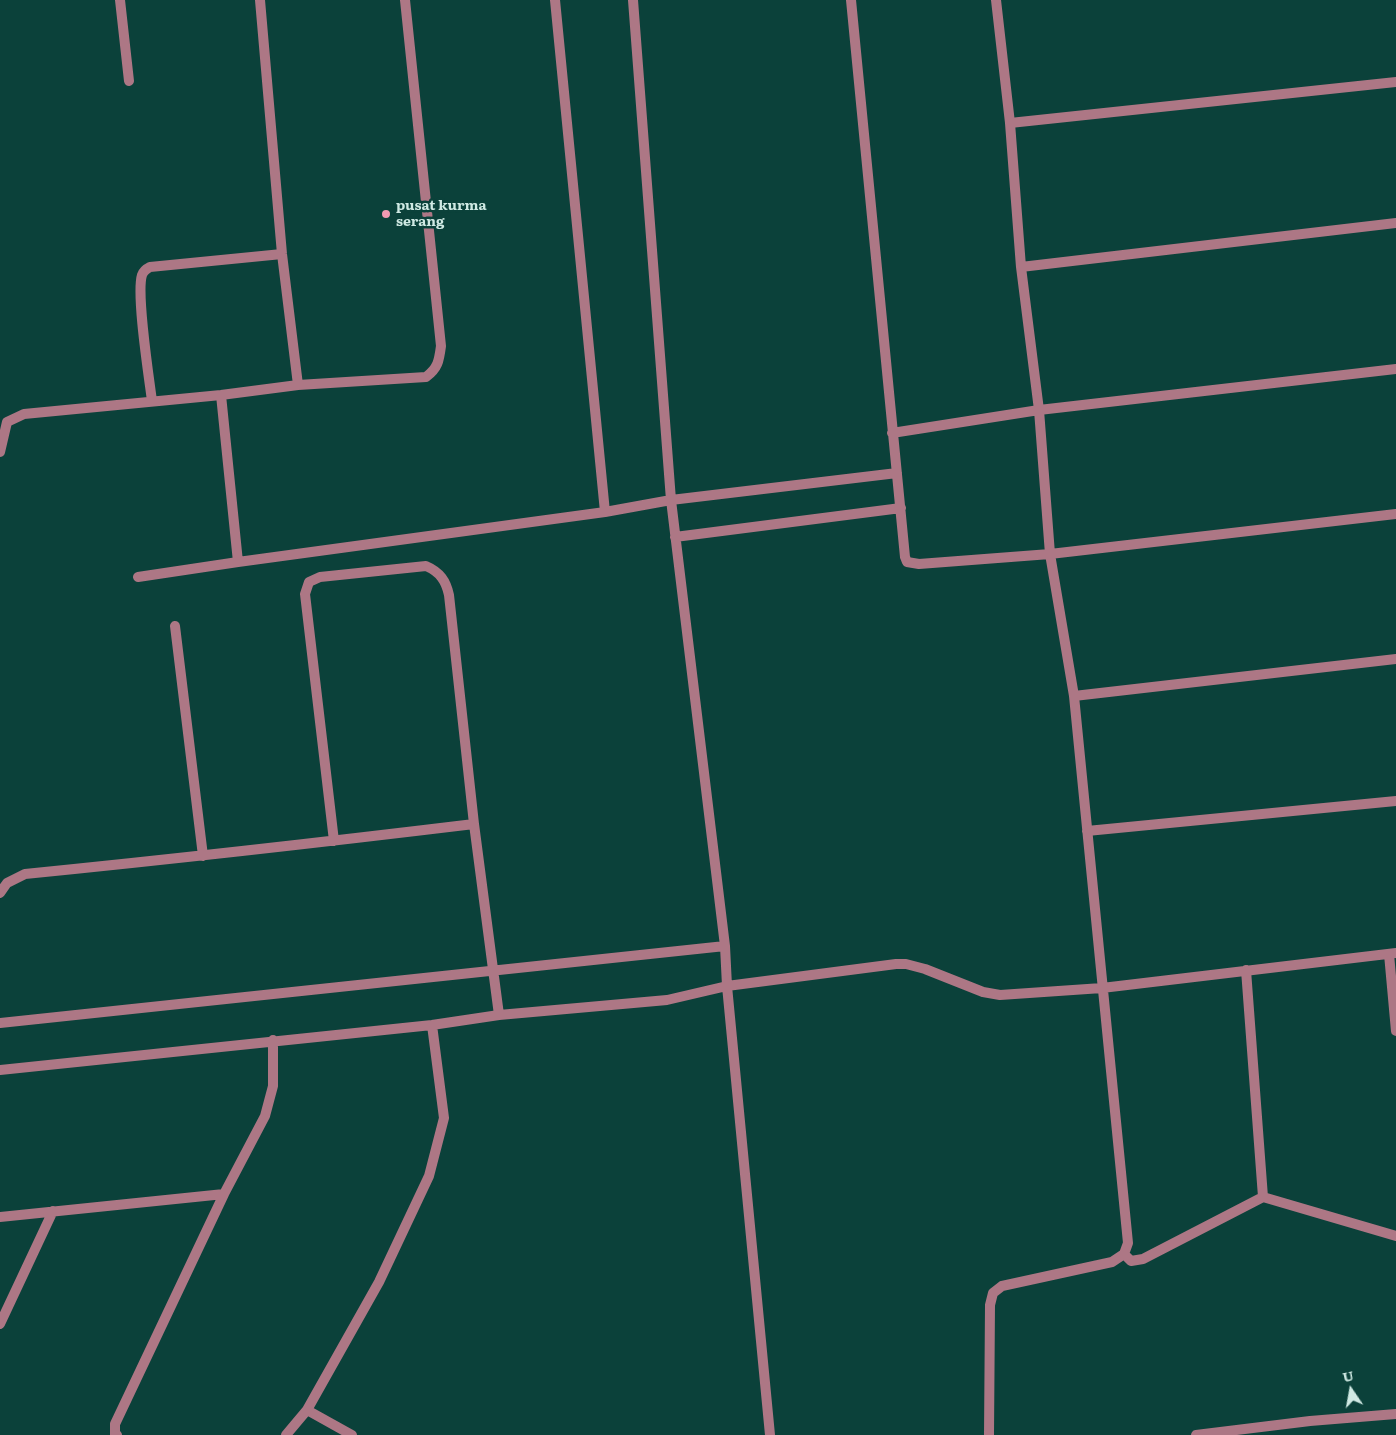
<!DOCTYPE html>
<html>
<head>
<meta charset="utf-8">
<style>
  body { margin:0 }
  #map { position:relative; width:1396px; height:1435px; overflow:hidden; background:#0b413a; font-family:Literata,serif }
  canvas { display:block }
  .north { position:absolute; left:1326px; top:1365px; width:50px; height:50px; -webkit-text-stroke:4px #0b413a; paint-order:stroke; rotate:348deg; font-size:14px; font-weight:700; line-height:20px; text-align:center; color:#cfe9e3 }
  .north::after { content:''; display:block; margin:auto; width:18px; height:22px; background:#cfe9e3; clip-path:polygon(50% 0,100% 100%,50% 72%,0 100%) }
</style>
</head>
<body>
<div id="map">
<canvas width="1396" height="1435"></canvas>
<div class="north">U</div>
</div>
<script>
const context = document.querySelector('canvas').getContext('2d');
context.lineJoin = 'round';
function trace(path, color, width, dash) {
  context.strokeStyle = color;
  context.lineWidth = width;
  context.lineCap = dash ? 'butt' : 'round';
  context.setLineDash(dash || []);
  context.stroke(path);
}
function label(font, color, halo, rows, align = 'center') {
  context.font = font + ' Literata,serif';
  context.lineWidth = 5;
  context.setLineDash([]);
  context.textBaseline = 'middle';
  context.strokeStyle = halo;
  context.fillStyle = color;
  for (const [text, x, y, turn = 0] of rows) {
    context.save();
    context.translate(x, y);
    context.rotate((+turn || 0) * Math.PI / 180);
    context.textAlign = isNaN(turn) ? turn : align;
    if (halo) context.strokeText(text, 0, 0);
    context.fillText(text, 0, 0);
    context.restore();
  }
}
trace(new Path2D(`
  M120,0L129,81
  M260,0L282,254L298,385
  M555,0L605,512
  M633,0L671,500L725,946L727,986L770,1435
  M851,0L905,557L907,562L919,564L1050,554L1039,410L1021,267L1010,123L996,0
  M1010,123L1396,82
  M1021,267L1396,223
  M221,395L238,562L605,512L671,500L897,473
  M152,401C149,377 136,294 142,275C143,272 146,269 150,267L282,254
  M892,433L1039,410L1396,369
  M0,452L7,422L24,414L221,395L298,385L426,377C438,368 439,361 441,346L405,0
  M675,537L901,508
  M138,577L238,562
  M175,626L203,856
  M1074,696L1396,659
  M474,824L499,1015
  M1087,831L1396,801
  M0,893L7,883L25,874C175,859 325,842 474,824L449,595C446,581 440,572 426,566L320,577L309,582L305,594L334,841
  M1389,954L1396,1031
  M1246,970L1263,1197
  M0,1023L725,946
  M0,1070L432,1025L499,1015L667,1000L727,986L896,964H906L925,969L983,992L1000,995L1102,988L1396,953
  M0,1217L224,1194
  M1124,1254L1131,1261L1143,1259L1263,1197L1396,1236
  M0,1324L53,1211
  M117,1435L115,1434V1424L224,1194L265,1116L273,1086V1040
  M286,1435L307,1410
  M352,1435L307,1410L379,1282L429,1176L444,1118L432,1025
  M989,1435L990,1305L993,1293L1002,1286L1112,1262L1124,1254L1128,1243L1074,696L1050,554L1396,514
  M1196,1435L1310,1421L1396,1414`), '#ad7785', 10);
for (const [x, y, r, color] of [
  [386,214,5,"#f19ab2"]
]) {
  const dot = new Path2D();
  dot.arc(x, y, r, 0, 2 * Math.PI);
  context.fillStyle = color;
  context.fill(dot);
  trace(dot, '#0b413a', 2);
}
label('bold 14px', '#cfe9e3', '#0b413a', [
  ["pusat kurma",396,206],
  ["serang",396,222]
], 'left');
</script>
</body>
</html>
